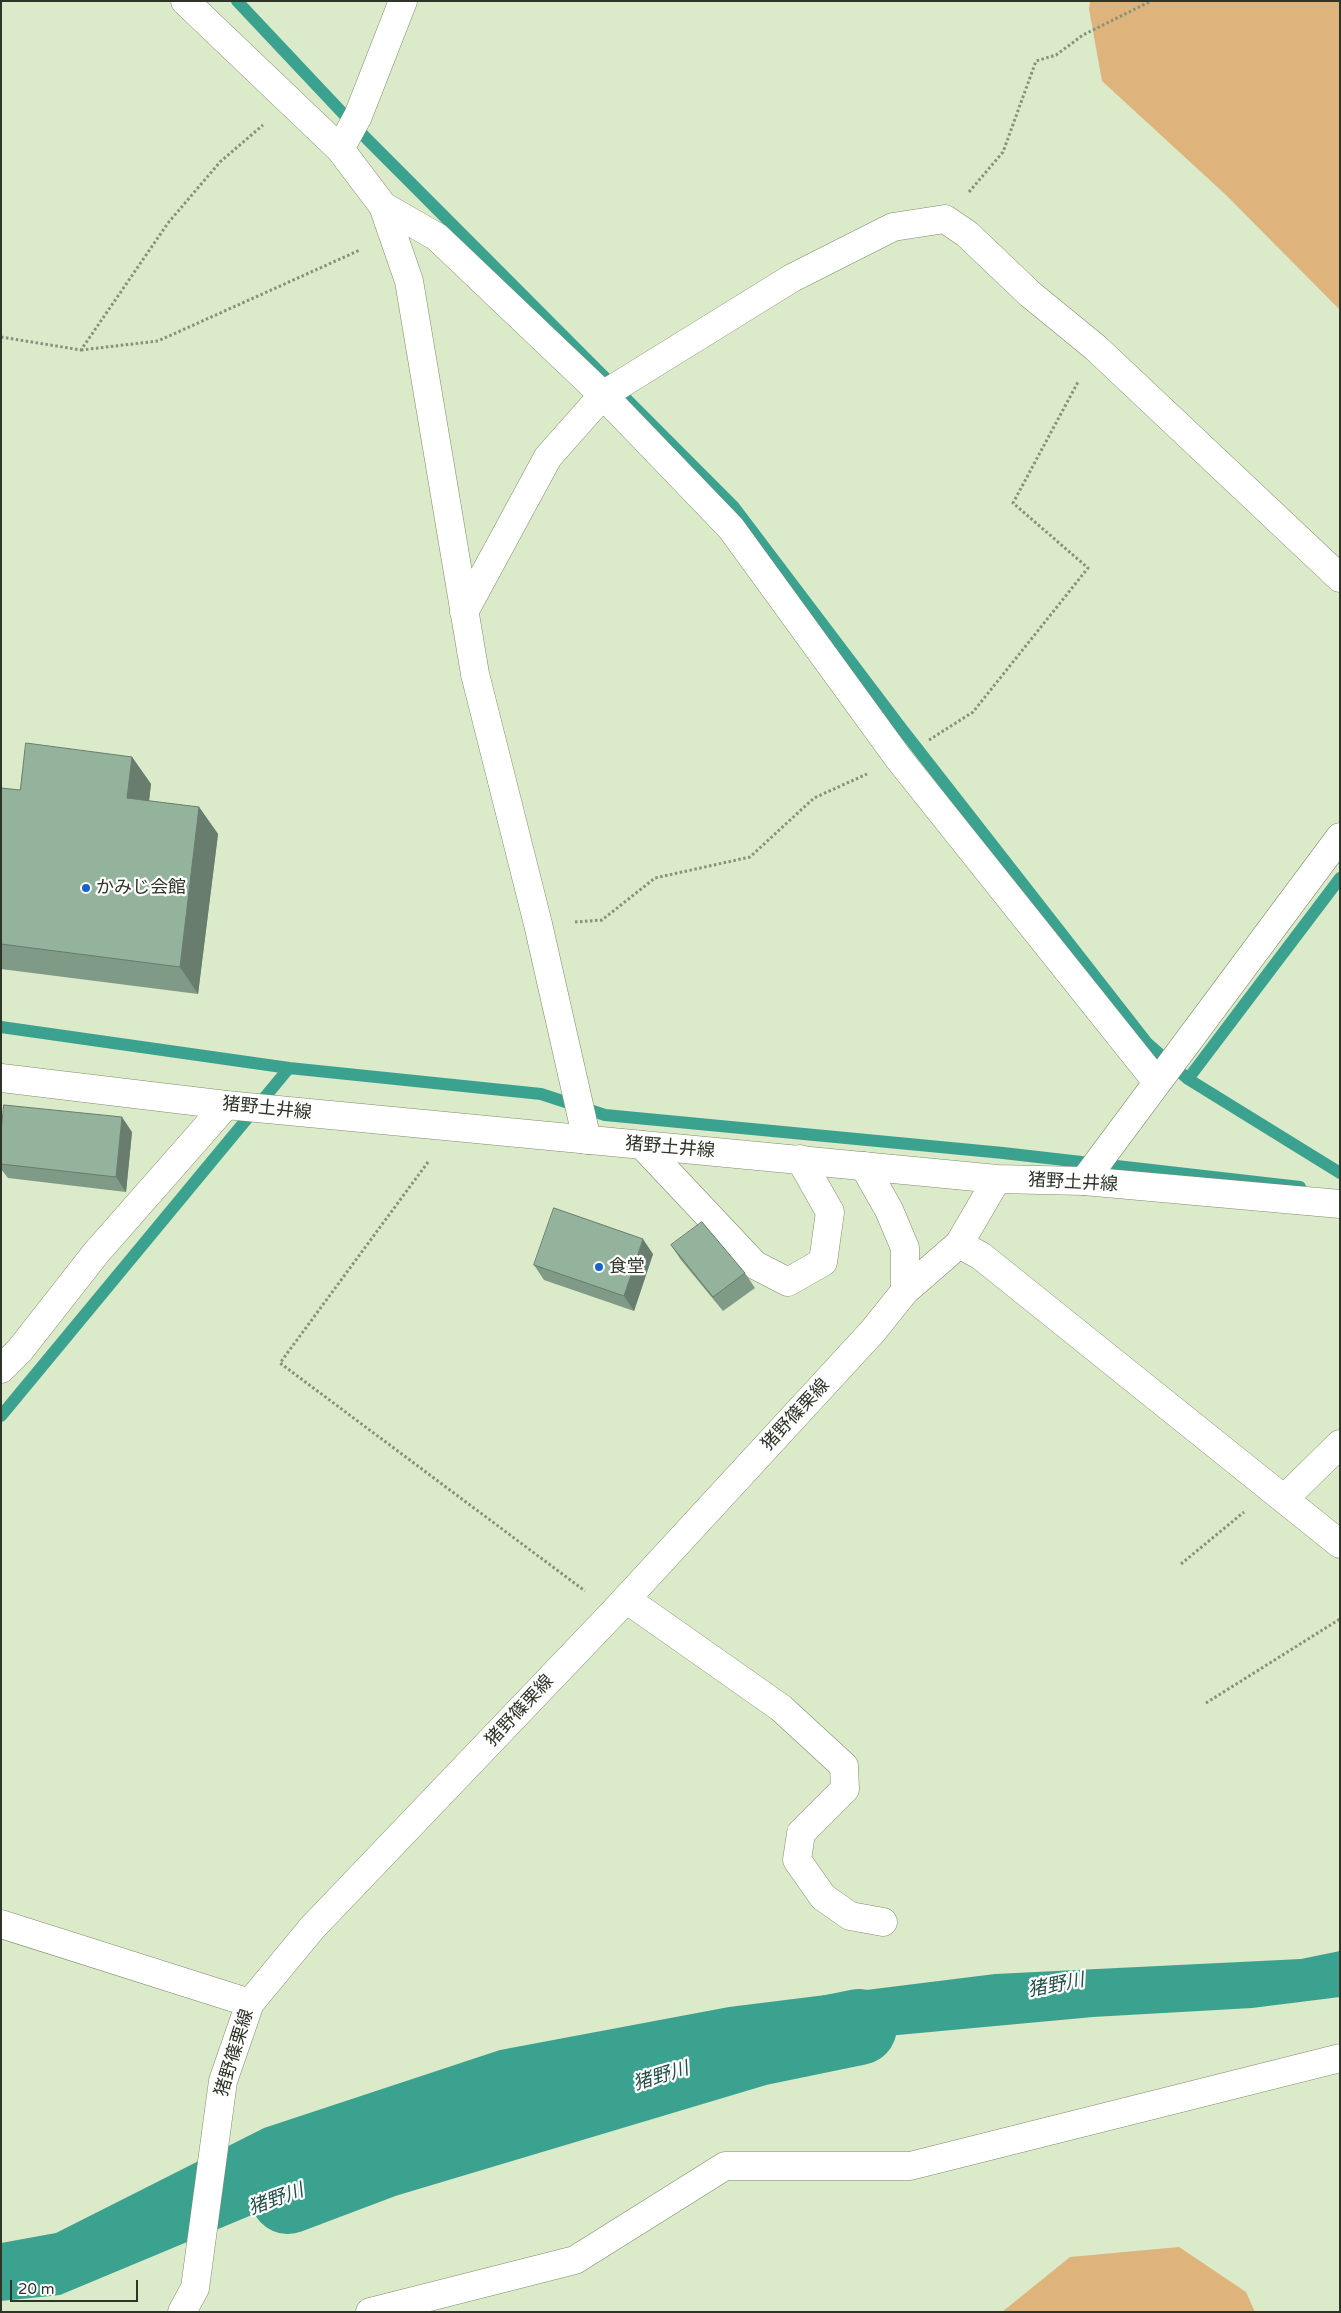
<!DOCTYPE html>
<html>
<head>
<meta charset="utf-8">
<style>
  body { margin:0 }
  #map { position:relative; width:1341px; height:2313px; overflow:hidden; background:#dbeac8; font-family:"Varela Round",sans-serif }
  canvas { display:block }
  .frame { position:absolute; inset:0; border:2px solid #2e3427; pointer-events:none }
  .scale { position:absolute; left:10px; top:2280px; width:128px; height:22px; box-sizing:border-box; border:2px solid #2e3427; border-top:0; padding-left:6px; font-size:15px; line-height:18px; white-space:nowrap; color:#2e3427; -webkit-text-stroke:4px #fff; paint-order:stroke }
</style>
</head>
<body>
<div id="map">
<canvas width="1341" height="2313"></canvas>
<div class="frame"></div>
<div class="scale">20 m</div>
</div>
<script>
const context = document.querySelector('canvas').getContext('2d');
context.lineJoin = 'round';
function fill(path, color) {
  context.fillStyle = color;
  context.fill(path, 'evenodd');
}
function trace(path, color, width, dash) {
  context.strokeStyle = color;
  context.lineWidth = width;
  context.lineCap = dash ? 'butt' : 'round';
  context.setLineDash(dash || []);
  context.stroke(path);
}
function label(font, color, halo, rows, align = 'center') {
  context.font = font + ' "Varela Round","Noto Sans JP",sans-serif';
  context.lineWidth = 4.5;
  context.setLineDash([]);
  context.textBaseline = 'middle';
  context.strokeStyle = halo;
  context.fillStyle = color;
  for (const [text, x, y, turn = 0] of rows) {
    context.save();
    context.translate(x, y);
    context.rotate((+turn || 0) * Math.PI / 180);
    context.textAlign = isNaN(turn) ? turn : align;
    if (halo) context.strokeText(text, 0, 0);
    context.fillText(text, 0, 0);
    context.restore();
  }
}
fill(new Path2D(`
  M1090,1H1340V310L1226,195L1102,81L1089,9Z
  M1179,2247L1246,2292L1255,2312H1002L1070,2257Z`), '#deb47c');
fill(new Path2D(`
  M1340,1951V1997L1252,2008L1093,2017L757,2048L386,2159L60,2295L1,2301V2243L56,2233L264,2128L500,2050L729,2007L995,1974L1301,1959Z`), '#3ca290');
trace(new Path2D(`
  M237,1L367,139L734,507L902,729L1147,1043L1188,1079L1340,1173
  M1,1027L289,1068
  M1188,1079L1340,878
  M1,1416L289,1068L541,1094L605,1115L1003,1153L1300,1187`), '#3ca290', 12);
trace(new Path2D(`
  M288,2196L386,2159L757,2048L859,2027`), '#3ca290', 76);
const street = new Path2D(`
  M185,1L340,149L383,206L409,281L475,674L538,924L587,1140
  M340,149L358,116L403,1
  M383,206L437,237L603,395L731,528L899,759L1157,1082
  M464,612L548,457L603,395L792,278L893,227L945,219L967,234L1030,294L1096,348L1340,578
  M642,1145L755,1265L788,1282L823,1262L830,1212L800,1159
  M864,1166L889,1210L905,1248V1291
  M1084,1181L1340,837
  M959,1244L981,1256L1340,1544
  M1,1369L20,1350L96,1253L226,1105
  M1284,1499L1340,1444
  M626,1599L781,1708L844,1766L845,1789L801,1833L797,1860L823,1897L850,1916L883,1922
  M1,1924L250,2003
  M370,2312L575,2260L725,2166H910L1340,2058`);
const secondary = new Path2D(`
  M1,1078L226,1105L997,1179L1084,1181L1340,1204
  M182,2312L195,2288L223,2081L250,2003L312,1928L614,1612L873,1331L905,1291L959,1244L997,1179`);
trace(street, '#7f8c6d', 29);
trace(secondary, '#7f8c6d', 29);
trace(new Path2D(`
  M969,192L1003,152L1036,61L1056,55L1083,35L1151,1
  M1,337L81,350L168,223L220,162L263,125
  M81,350L158,341L360,250
  M929,740L973,712L1088,568L1013,503L1078,382
  M575,922L602,920L655,878L750,857L814,798L867,774
  M428,1162L280,1363L585,1591
  M1181,1564L1244,1512
  M1206,1703L1340,1619`), '#87927a', 3, [2.5, 2.5]);
trace(street, '#fff', 28);
trace(secondary, '#fff', 28);
fill(new Path2D(`
  M132,757L151,784L149,801L199,807L218,834L198,994L1,969V788L20,790Z
  M132,1132L126,1192L8,1178L1,1169V1133Z
  M671,1245L745,1273L755,1288L723,1311L681,1260Z
  M653,1254L634,1311L544,1280L534,1265Z`), '#7f9a86');
fill(new Path2D(`
  M132,757L151,784L146,825L127,798Z
  M199,807L218,834L198,994L180,967Z
  M122,1117L132,1132L126,1192L116,1177Z
  M643,1239L653,1254L634,1311L624,1296Z`), '#687d6d');
const building = new Path2D(`
  M26,743L132,757L127,798L199,807L180,967L1,944V788L20,790Z
  M4,1105L122,1117L116,1177L1,1164V1133Z
  M554,1208L643,1239L624,1296L534,1265Z
  M702,1222L745,1273L713,1297L671,1245Z`);
fill(building, '#94b39c');
trace(building, '#687d6d', 1);
for (const [x, y, r, color] of [
  [86,888,5,"#1762cd"],
  [599,1267,5,"#1762cd"]
]) {
  const dot = new Path2D();
  dot.arc(x, y, r, 0, 2 * Math.PI);
  context.fillStyle = color;
  context.fill(dot);
  trace(dot, '#fff', 2);
}
label('18px', '#2e3427', '#fff', [
  ["かみじ会館",96,888],
  ["食堂",609,1267]
], 'left');
label('18px', '#2e3427', '#fff', [
  ["猪野土井線",267,1109,6],
  ["猪野土井線",670,1148,5],
  ["猪野土井線",1073,1183,3],
  ["猪野篠栗線",796,1415,-47],
  ["猪野篠栗線",520,1711,-47],
  ["猪野篠栗線",235,2053,-73]
]);
label('italic 19px', '#245048', '#fff', [
  ["猪野川",1056,1986,-11],
  ["猪野川",661,2077,-17],
  ["猪野川",276,2200,-20]
]);
</script>
</body>
</html>
